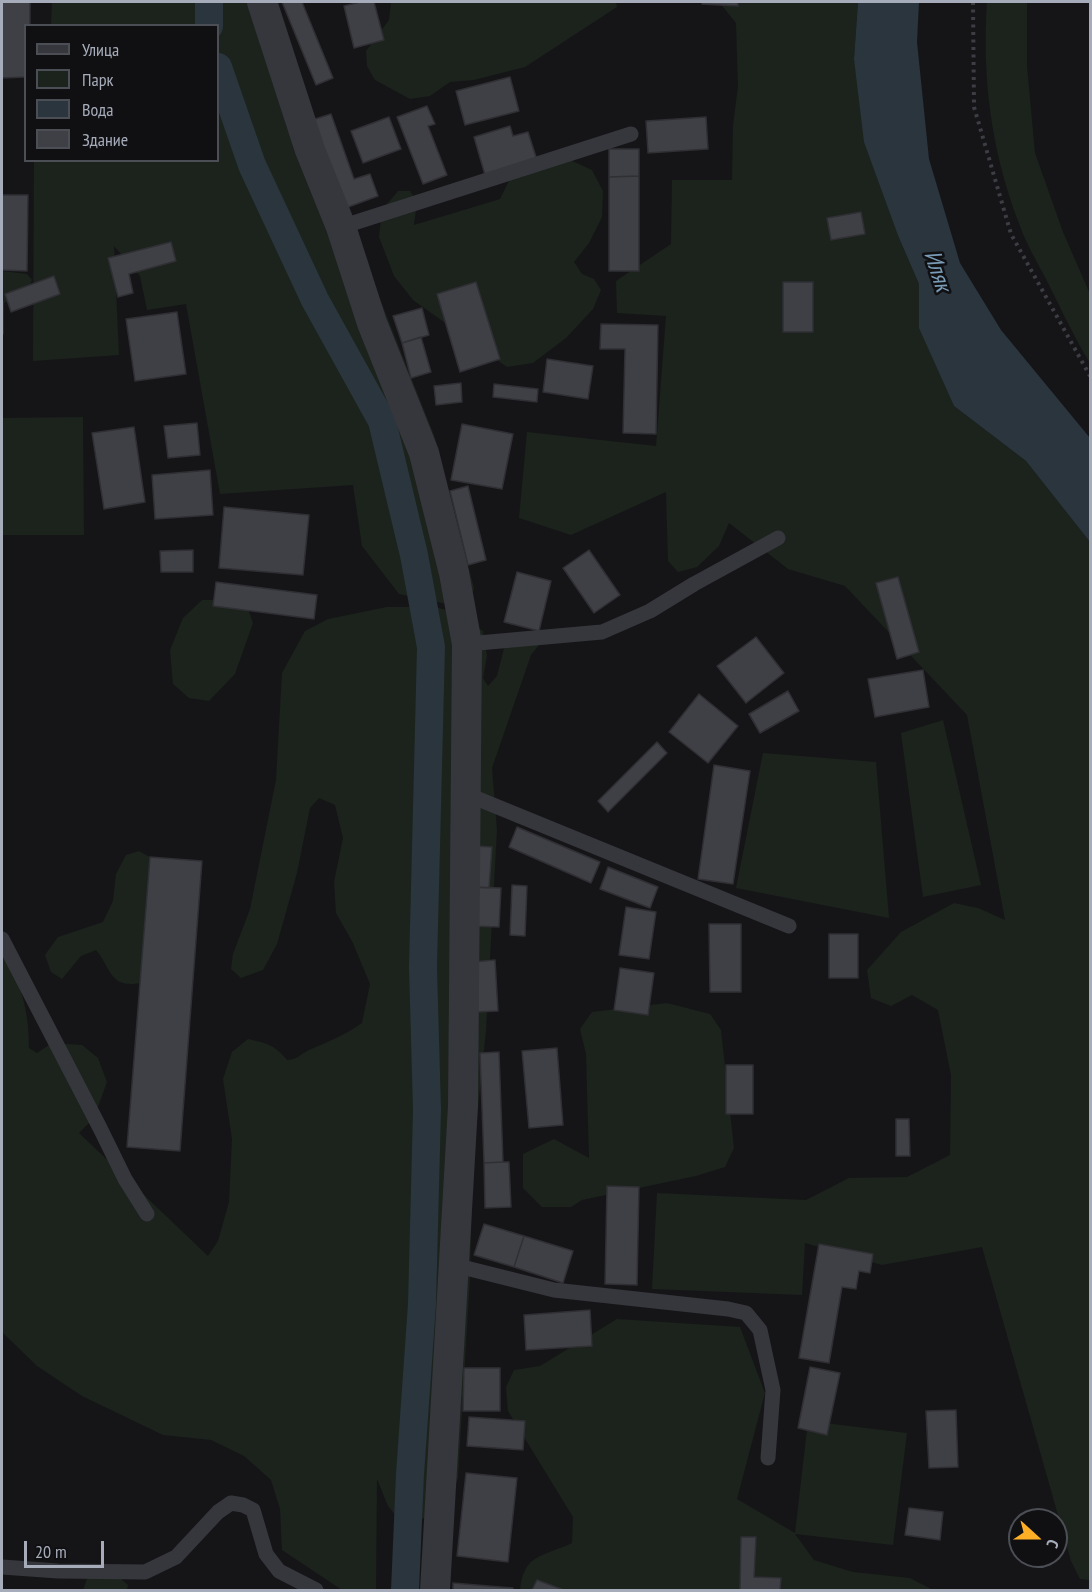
<!DOCTYPE html>
<html>
<head>
<meta charset="utf-8">
<style>
  body { margin:0 }
  #map { position:relative; width:1092px; height:1592px; overflow:hidden; background:#151518; font-family:"PT Sans Narrow",sans-serif }
  canvas { display:block }
  .frame { position:absolute; inset:0; border:3px solid #a6acb9; pointer-events:none }
  .legend { position:absolute; left:24px; top:24px; width:195px; height:138px; box-sizing:border-box; background:#101013; border:2px solid #4c4e55; margin:0; padding:8px 10px; list-style:none; font-size:18px; color:#a6acb9 }
  .legend li { display:flex; align-items:center; gap:12px; height:30px }
  .legend b { width:30px; border:2px solid #4c4e55 }
  .north { position:absolute; left:1008px; top:1508px; width:60px; height:60px; box-sizing:border-box; background:#101013; border:2px solid #4c4e55; border-radius:50%; rotate:111deg; font-size:16px; font-weight:700; line-height:24px; text-align:center; color:#a6acb9 }
  .north::after { content:''; display:block; margin:auto; width:21px; height:27px; background:#ffaf26; clip-path:polygon(50% 0,100% 100%,50% 72%,0 100%) }
  .scale { position:absolute; left:24px; top:1541px; width:80px; height:27px; box-sizing:border-box; border:3px solid #a6acb9; border-top:0; padding-left:8px; font-size:18px; line-height:21px; white-space:nowrap; color:#a6acb9; -webkit-text-stroke:4px #101013; paint-order:stroke }
</style>
</head>
<body>
<div id="map">
<canvas width="1092" height="1592"></canvas>
<div class="frame"></div>
<ul class="legend">
<li><b style="height:8px;background:#36373d"></b>Улица</li>
<li><b style="height:16px;background:#1b231c"></b>Парк</li>
<li><b style="height:16px;background:#2a353d"></b>Вода</li>
<li><b style="height:16px;background:#3f4045"></b>Здание</li>
</ul>
<div class="north">С</div>
<div class="scale">20 m</div>
</div>
<script>
const context = document.querySelector('canvas').getContext('2d');
context.lineJoin = 'round';
function fill(path, color) {
  context.fillStyle = color;
  context.fill(path, 'evenodd');
}
function trace(path, color, width, dash) {
  context.strokeStyle = color;
  context.lineWidth = width;
  context.lineCap = dash ? 'butt' : 'round';
  context.setLineDash(dash || []);
  context.stroke(path);
}
function label(font, color, halo, rows, align = 'center') {
  context.font = font + ' "PT Sans Narrow",sans-serif';
  context.lineWidth = 5;
  context.setLineDash([]);
  context.textBaseline = 'middle';
  context.strokeStyle = halo;
  context.fillStyle = color;
  for (const [text, x, y, turn = 0] of rows) {
    context.save();
    context.translate(x, y);
    context.rotate((+turn || 0) * Math.PI / 180);
    context.textAlign = isNaN(turn) ? turn : align;
    if (halo) context.strokeText(text, 0, 0);
    context.fillText(text, 0, 0);
    context.restore();
  }
}
fill(new Path2D(`
  M52,2H262L434,435L474,588L470,600L452,605L399,594L362,546L353,485L220,494L186,304L147,310L140,276L114,246L119,355L33,361L34,161L218,160V26L51,25Z
  M391,2H616L617,7L525,67L474,80L450,82L430,96L410,99L375,80L367,66L366,51L389,20Z
  M719,2H858L854,59L899,238L919,284L920,328L954,406L1026,461L1090,542V1580L1080,1579L1071,1561L982,1247L882,1265L805,1243L802,1295L652,1289L657,1193L806,1200L849,1178L907,1177L950,1155L951,1075L938,1010L912,995L891,1006L871,998L867,970L901,932L954,903L978,908L1005,920L967,715L845,586L788,569L729,523L719,546L697,567L678,572L668,561L666,492L571,535L519,518L527,432L656,446L666,316L617,313L616,281L671,244L672,180H732L733,126L738,86L736,23Z
  M987,2H1027V66L1035,153L1063,232L1090,294V363C1075,339 1063,313 1050,287C1039,265 1026,244 1018,221C991,149 982,78 987,2Z
  M570,160L592,170L603,191L602,217L589,243L574,262L582,274L594,279L601,290L593,309L566,338L533,363L507,367L413,300L394,276L379,237L382,210L398,191H410L417,202L414,225L500,199L511,177Z
  M2,271L27,274L32,280L27,291L2,304Z
  M83,417L84,535H2V418Z
  M202,600H236L247,606L253,623L235,674L209,701L189,698L173,684L170,650L183,618Z
  M387,607H435L454,612L483,631L487,656L483,678L488,686L497,676L507,637L539,645L531,655L492,768L497,830L486,1031L473,1155L470,1278L458,1478L449,1505L422,1519L397,1517L388,1506L377,1479L376,1590H342L282,1550L280,1509L271,1480L244,1456L211,1440L163,1435L82,1396L37,1366L3,1333H2V948C20,985 29,1006 29,1048L37,1053L52,1043L82,1045L98,1058L107,1082L94,1118L79,1133L208,1256L218,1241L229,1202L232,1139L223,1079L232,1052L248,1039C266,1043 275,1045 287,1060C299,1059 299,1055 309,1050C328,1042 345,1035 362,1023L370,984L352,941L336,913L334,882L343,838L335,805L319,798L310,808L297,873L277,944L263,970L241,978L231,969L233,954L250,909L276,780L282,673L305,631L328,619Z
  M943,720L981,885L923,897L901,733Z
  M763,753L876,762L889,918L736,888Z
  M139,851L150,857L140,983C110,989 111,968 96,950L81,956L62,979L51,972L45,955L58,937L103,922L113,901L116,874L126,855Z
  M667,1003L710,1014L721,1030L734,1148L725,1167L696,1176L582,1200L571,1207H542L523,1188V1154L554,1139L589,1158L586,1054L580,1029L592,1012Z
  M617,1319L740,1327L765,1393L737,1499L795,1533L808,1421L907,1433L893,1545L795,1534L814,1560L853,1572L910,1578L933,1590H520C524,1553 543,1557 572,1543L573,1517L508,1411L506,1387L514,1370L540,1366Z
  M88,1576L120,1578L128,1585L127,1590H83Z`), '#1b231c');
fill(new Path2D(`
  M858,2H919L917,42L929,159L960,263L1001,330L1090,438V542L1026,461L954,406L919,328V284L899,238L864,142L854,59Z`), '#2a353d');
trace(new Path2D(`
  M209,2V26
  M218,67L252,165L315,300L382,421L414,555L431,647L423,967L427,1110L422,1304L410,1474L405,1590`), '#2a353d', 28);
const building = new Path2D(`
  M2,2H30V26H26V77L2,78Z
  M282,2H302L333,78L316,85Z
  M360,2H374L384,40L354,48L344,6Z
  M702,2H738V6L702,4Z
  M510,77L519,111L465,125L456,91Z
  M427,106L435,124L428,126L447,175L423,184L397,117Z
  M331,114L354,179L370,174L378,196L343,209L312,120Z
  M389,117L401,149L363,163L351,131Z
  M706,117L708,149L648,153L646,121Z
  M510,126L513,136L528,132L537,160L485,175L474,137Z
  M609,149H639V176L609,177Z
  M639,176V271H609V177Z
  M2,195H28L27,271L2,270Z
  M861,212L865,234L831,240L827,218Z
  M171,242L176,261L129,274L133,293L118,297L108,258Z
  M54,276L60,294L11,312L5,294Z
  M476,282L500,359L460,372L437,294Z
  M783,282H813V332H783Z
  M2,302H3V334H2Z
  M422,308L429,335L402,343L393,316Z
  M177,312L186,374L135,381L126,319Z
  M601,324L658,325L656,434L623,433L625,349H600Z
  M421,337L431,372L411,378L402,343Z
  M547,359L593,366L588,399L543,392Z
  M461,383L462,402L436,405L434,386Z
  M494,384L538,389L537,402L493,397Z
  M197,423L200,455L168,458L164,426Z
  M462,424L513,434L502,489L451,480Z
  M134,427L145,502L104,509L92,433Z
  M210,470L213,515L155,519L152,475Z
  M468,486L486,560L468,565L450,491Z
  M224,507L309,515L303,575L219,568Z
  M193,550V572H161L160,551Z
  M589,550L620,595L594,613L563,568Z
  M517,572L551,581L539,631L504,622Z
  M898,577L919,652L897,659L876,583Z
  M216,582L317,595L314,619L213,606Z
  M756,637L784,673L746,703L717,666Z
  M923,670L929,707L875,717L868,679Z
  M788,691L799,711L760,733L749,714Z
  M699,694L738,726L708,763L669,732Z
  M657,742L667,753L608,812L598,801Z
  M714,765L750,771L733,884L698,879Z
  M517,827L600,862L591,883L509,847Z
  M475,846L492,847L489,888L473,887Z
  M150,857L202,861L180,1151L127,1147Z
  M608,867L658,887L650,908L600,889Z
  M512,885L527,886L525,936L510,935Z
  M473,887L501,888L499,927L470,926Z
  M626,907L656,912L649,959L619,955Z
  M709,924H741V992H710Z
  M829,934H858V978H829Z
  M495,960L498,1011L476,1012L473,962Z
  M620,968L654,973L648,1015L614,1010Z
  M557,1048L563,1125L529,1128L522,1051Z
  M499,1052L503,1162L484,1163L480,1053Z
  M726,1065H753V1114H726Z
  M896,1119H909L910,1156H896Z
  M503,1162H509L511,1207L485,1208L484,1163Z
  M607,1186L639,1187L637,1285L605,1284Z
  M484,1224L524,1236L514,1267L474,1255Z
  M524,1236L573,1251L563,1283L514,1267Z
  M819,1244L873,1254L870,1273L859,1271L856,1289L842,1287L829,1363L799,1358Z
  M590,1310L592,1346L526,1350L524,1315Z
  M810,1367L840,1373L827,1435L798,1428Z
  M464,1368H500V1411H463Z
  M956,1410L958,1467L929,1468L926,1411Z
  M469,1417L525,1421L523,1450L467,1446Z
  M466,1473L517,1478L508,1562L457,1556Z
  M909,1508L943,1512L940,1540L905,1535Z
  M741,1537H756L754,1577L781,1578L780,1590H740Z
  M537,1580L564,1590H532Z
  M453,1583L513,1588V1590H453Z`);
fill(building, '#3f4045');
trace(building, '#2f2f34', 1.5);
trace(new Path2D(`
  M973,2L974,107L1011,234L1090,376`), '#3c3e44', 4, [3, 4.5]);
trace(new Path2D(`
  M341,227L631,134
  M467,644L602,632L650,611L694,584L778,538
  M466,794L789,926
  M2,939L100,1128L125,1179L147,1214
  M454,1265L554,1290L728,1309L746,1313L760,1330L773,1390L768,1458
  M2,1567L58,1571L145,1572L176,1557L218,1512L231,1503L243,1505L253,1510L266,1554L279,1571L316,1590`), '#36373d', 15);
trace(new Path2D(`
  M262,2L310,150L341,227L372,323L424,453L454,573L467,644L463,1106L435,1590`), '#36373d', 30);
label('italic 24px', '#7a9cb7', '#101013', [
  ["Иляк",937,271,72]
]);
</script>
</body>
</html>
